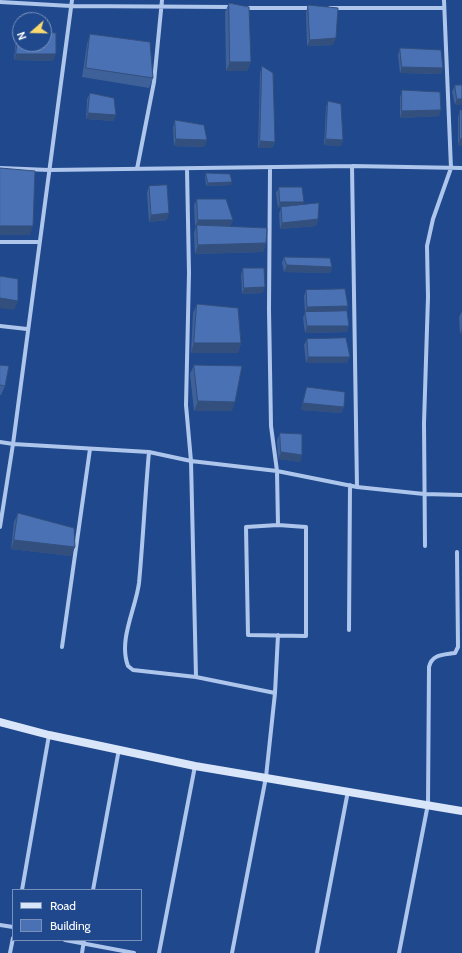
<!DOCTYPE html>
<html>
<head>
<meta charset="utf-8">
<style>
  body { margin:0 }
  #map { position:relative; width:462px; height:953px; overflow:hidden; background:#20488c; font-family:Cabin,sans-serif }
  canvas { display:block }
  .legend { position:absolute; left:12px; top:889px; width:130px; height:52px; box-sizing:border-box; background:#20488c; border:1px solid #7991ba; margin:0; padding:5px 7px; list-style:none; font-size:12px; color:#fff }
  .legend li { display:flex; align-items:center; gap:8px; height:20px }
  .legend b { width:20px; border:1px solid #7991ba }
  .north { position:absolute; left:12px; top:12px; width:40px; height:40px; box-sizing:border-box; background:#20488c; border:1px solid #7991ba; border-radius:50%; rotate:250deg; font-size:11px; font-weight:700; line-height:16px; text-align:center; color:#fff }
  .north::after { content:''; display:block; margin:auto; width:14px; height:18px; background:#f9da6e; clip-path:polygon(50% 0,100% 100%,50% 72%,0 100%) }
</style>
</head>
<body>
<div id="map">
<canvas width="462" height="953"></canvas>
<ul class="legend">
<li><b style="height:5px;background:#d9e5f9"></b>Road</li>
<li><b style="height:11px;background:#4971b3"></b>Building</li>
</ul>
<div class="north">N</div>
</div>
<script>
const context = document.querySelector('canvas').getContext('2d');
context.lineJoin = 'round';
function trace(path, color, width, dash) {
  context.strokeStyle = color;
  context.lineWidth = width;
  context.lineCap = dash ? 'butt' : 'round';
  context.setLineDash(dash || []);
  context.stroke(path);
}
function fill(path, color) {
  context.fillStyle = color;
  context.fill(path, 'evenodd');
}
trace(new Path2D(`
  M0,2L71,6L231,7
  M244,8H311
  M330,8H443
  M352,166L357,487
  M0,168L49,170L352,166L462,168
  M270,168L269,309L271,426L277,471L278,525
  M137,169L154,82L162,0
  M187,169L189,273L186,405L191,461L196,677
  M0,242H39
  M0,326L27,329
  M0,442L13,444L149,452L191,461L277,471L357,487L424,494L462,495
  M149,452C145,496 143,540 139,583C136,608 118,640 128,666L133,670L196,677L275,693
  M278,525L306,527V636L248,635L246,527Z
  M0,527L13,444L72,0
  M425,546L424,423L428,297L427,246L433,219L451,168L444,0
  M349,630L350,485
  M62,647L90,449
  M22,890L49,735
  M93,890L119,749
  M0,925L13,927
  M65,940L134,953
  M10,953L13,938
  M82,953L84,940
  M159,953L195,766
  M232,953L266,777L275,693L278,635
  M317,953L348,791
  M399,953L428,804L429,667C432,654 443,655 455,653L458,647L457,552`), '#aec6ec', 4);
trace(new Path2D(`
  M0,722L49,735L195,766L462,811`), '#d9e5f9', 8);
fill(new Path2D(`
  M229,3L251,62L247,71H226L225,12Z
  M308,5L333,45L307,46L306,12Z
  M19,30L53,61L14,60L16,36Z
  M90,34L153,78L149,88L82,77L87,44Z
  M400,48L443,68L441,74L400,73L398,55Z
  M262,66L275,142L272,148H258L260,73Z
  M455,85H462L455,105L452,92Z
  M402,90L439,116L400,118V97Z
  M90,93L114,121L86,119L87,99Z
  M328,101L343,140L341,146L324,145L326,107Z
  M460,110H462V146L458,145V117Z
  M175,120L205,147L174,146L173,127Z
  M206,173L231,185L206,186L205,176Z
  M149,186L167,220L149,222L147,193Z
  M279,187L303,205L318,219L316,226L280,229L279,214L281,208H278L276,193Z
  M197,199L233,220L230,226L266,243L263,252L195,254L194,234L196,226H195L194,205Z
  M284,257L332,267L330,273L284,272L282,263Z
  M243,268L263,293L242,294L241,275Z
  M306,290L348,306L346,311L347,332L305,333L303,318L305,312L304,296Z
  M197,304L241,343L238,353H191L193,313Z
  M462,311V334H460L459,317Z
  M307,339L347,363H306L304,345Z
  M0,365L5,386L1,395H0Z
  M194,365L232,411H194L190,374Z
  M307,387L344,407L341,413L301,410L305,394Z
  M280,433L302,455L300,462L278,459L277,440Z
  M18,513L75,547L71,556L11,549L14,522Z`), '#3f619a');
fill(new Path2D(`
  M336,38L333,45L307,46L310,40Z
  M16,54H56L53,61L14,60Z
  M230,62H251L247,71H226Z
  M402,67L443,68L441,74L400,73Z
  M457,99H462V105H455Z
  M441,110L439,116L400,118L402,111Z
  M88,113L116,115L114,121L86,119Z
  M176,139L207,140L205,147L174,146Z
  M326,139L343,140L341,146L324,145Z
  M460,139H462V146L458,145Z
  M260,141L275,142L272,148H258Z
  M232,182L231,185L206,186L208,183Z
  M280,202H304L301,209L278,208Z
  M169,213L167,220L149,222L151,215Z
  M318,219L316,226L280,229L282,223Z
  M198,220H233L230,226L197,225L196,226H195Z
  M0,226H33L30,235H0Z
  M266,243L263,252L195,254L198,245Z
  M287,265L332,267L330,273L284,272Z
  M265,287L263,293L242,294L244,288Z
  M0,298L18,301L14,310L0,308Z
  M348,306L345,312L305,314L307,307Z
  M307,326H349L347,332L305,333Z
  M462,328V334H460Z
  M194,343H241L238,353H191Z
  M308,357H350L347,363H306Z
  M198,401L235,402L232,411H194Z
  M303,403L344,407L341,413L301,410Z
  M281,452L302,455L300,462L278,459Z
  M14,540L75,547L71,556L11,549Z`), '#334f7d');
const building = new Path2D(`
  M229,3L249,7L251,62H230Z
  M308,5L338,8L336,38L310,40Z
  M19,30H20V44H44V32L56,33V54H16Z
  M90,34L150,42L153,78L86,68Z
  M400,48L441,50L443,68L402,67Z
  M262,66L273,73L275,142L260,141Z
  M455,85H462V99H457Z
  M402,90L440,92L441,110L402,111Z
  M90,93L114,98L116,115L88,113Z
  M328,101L341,104L343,140L326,139Z
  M460,110H462V139H460Z
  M175,120L204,125L207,140L176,139Z
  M0,168L35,171L33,226H0Z
  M206,173L230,174L232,182L208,183Z
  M167,185L169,213L151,215L149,186Z
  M279,187H302L304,202H280Z
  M197,199H226L233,220H198Z
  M319,203L318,219L282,223L281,207Z
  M197,225L267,228L266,243L198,245Z
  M284,257L330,258L332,267L287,265Z
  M243,268H264L265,287L244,288Z
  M0,276L18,279V301L0,298Z
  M345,289L348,306L307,307L306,290Z
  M197,304L238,308L241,343H194Z
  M347,311L349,326H307L305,312Z
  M346,338L350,357H308L307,339Z
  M0,365L9,366L5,386L0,385Z
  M194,365L242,366L235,402L198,401Z
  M307,387L345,392L344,407L303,403Z
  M280,433L302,434V455L281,452Z
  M18,513L74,528L75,547L14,540Z`);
fill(building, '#4971b3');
trace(building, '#334f7d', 1);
</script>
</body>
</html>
